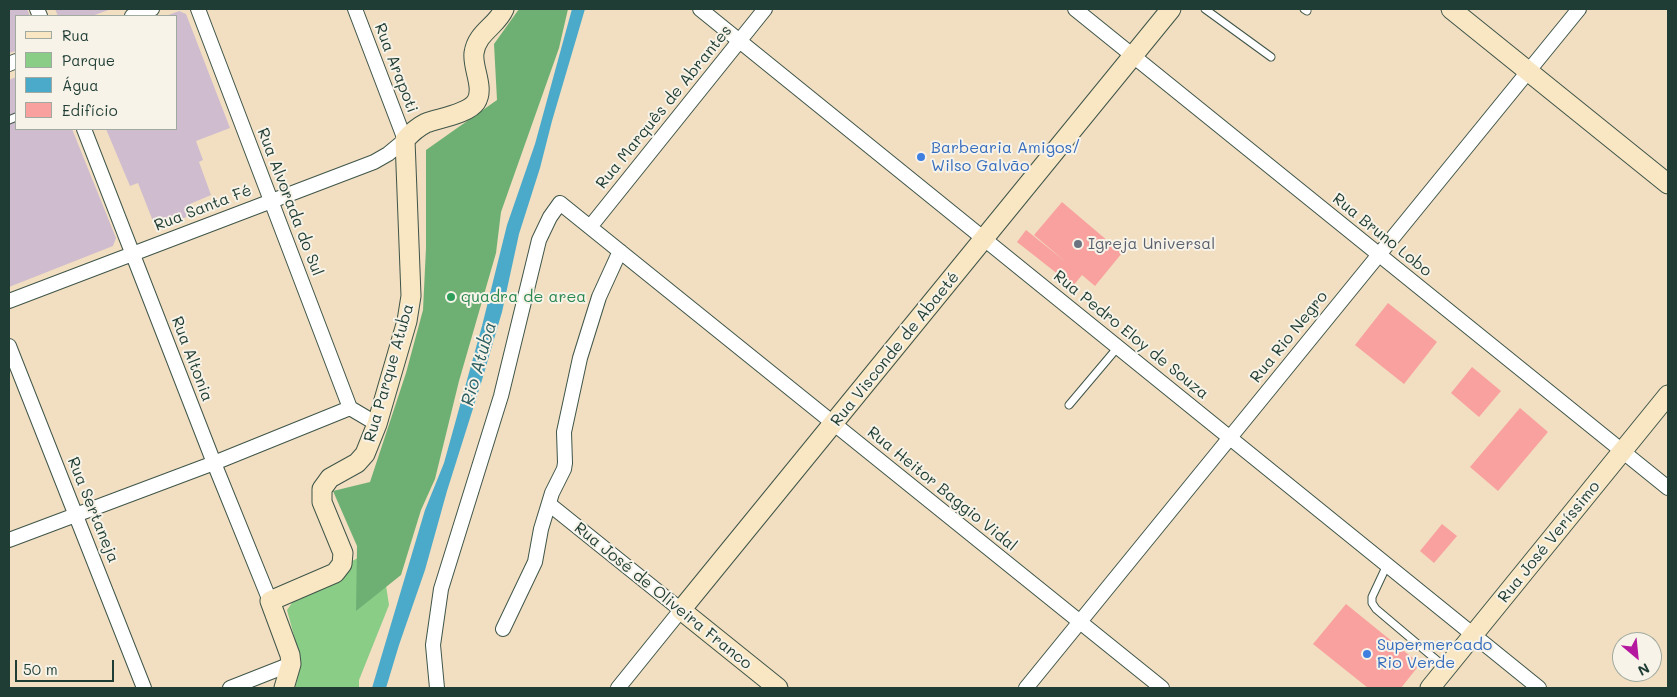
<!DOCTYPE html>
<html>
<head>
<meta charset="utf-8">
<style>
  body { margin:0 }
  #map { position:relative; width:1677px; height:697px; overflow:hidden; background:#f2dec0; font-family:Mali,sans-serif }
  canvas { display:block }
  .frame { position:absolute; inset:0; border:10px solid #1f3d34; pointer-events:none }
  .legend { position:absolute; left:15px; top:15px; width:162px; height:115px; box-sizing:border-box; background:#f7f3e8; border:1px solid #a1aaa0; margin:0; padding:6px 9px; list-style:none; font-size:15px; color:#1f3d34 }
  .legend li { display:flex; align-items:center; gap:10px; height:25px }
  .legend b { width:25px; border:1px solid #a1aaa0 }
  .north { position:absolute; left:1612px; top:632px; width:50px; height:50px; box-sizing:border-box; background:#f7f3e8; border:1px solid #a1aaa0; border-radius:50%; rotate:152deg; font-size:14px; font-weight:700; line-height:20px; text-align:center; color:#1f3d34 }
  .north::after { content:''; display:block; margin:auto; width:18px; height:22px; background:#b5179e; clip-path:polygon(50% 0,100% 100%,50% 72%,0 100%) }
  .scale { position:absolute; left:15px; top:660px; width:99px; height:22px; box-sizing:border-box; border:2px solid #1f3d34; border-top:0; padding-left:6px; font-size:15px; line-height:18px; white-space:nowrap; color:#1f3d34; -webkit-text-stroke:4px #f7f3e8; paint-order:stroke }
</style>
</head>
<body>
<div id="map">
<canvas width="1677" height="697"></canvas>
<div class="frame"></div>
<ul class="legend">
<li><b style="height:6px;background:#f9e7c3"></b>Rua</li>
<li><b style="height:14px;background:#89cd87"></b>Parque</li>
<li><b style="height:14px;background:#4baaca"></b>Água</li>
<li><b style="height:14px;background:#f8a19e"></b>Edifício</li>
</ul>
<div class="north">N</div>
<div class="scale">50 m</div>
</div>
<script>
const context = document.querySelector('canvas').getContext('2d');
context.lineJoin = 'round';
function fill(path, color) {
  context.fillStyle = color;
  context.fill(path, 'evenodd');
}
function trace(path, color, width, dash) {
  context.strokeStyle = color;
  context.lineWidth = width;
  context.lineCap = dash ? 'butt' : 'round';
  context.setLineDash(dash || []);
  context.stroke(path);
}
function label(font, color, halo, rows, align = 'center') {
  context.font = font + ' Mali,sans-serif';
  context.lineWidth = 4;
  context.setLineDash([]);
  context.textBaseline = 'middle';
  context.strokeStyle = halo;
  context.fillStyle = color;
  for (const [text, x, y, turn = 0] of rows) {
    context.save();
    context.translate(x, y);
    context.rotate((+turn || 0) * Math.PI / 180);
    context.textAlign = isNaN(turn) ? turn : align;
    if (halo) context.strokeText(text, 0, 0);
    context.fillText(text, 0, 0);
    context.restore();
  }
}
fill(new Path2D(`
  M9,9H27L30,16H16V51L9,53Z
  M55,9H111L92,16H58Z
  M179,11L186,14L230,128L196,141L203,160L199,162L211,195L190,204L194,214L156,229L138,183L130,186L106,129H176V16H166Z
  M16,77V129H72L116,238L113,246L9,287V80Z`), '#cfbdcf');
fill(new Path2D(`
  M380,547L389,605L359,680V688H295L300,668L297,647L287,610L297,596L348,563Z`), '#89cd87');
fill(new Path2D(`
  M519,9H568L559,48L501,212L496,253L459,381L435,479L421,510L401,575L356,611L357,546L333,491L370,482L406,373L423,310L426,248V150L497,100L494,44Z`), '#6eb074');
fill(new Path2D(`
  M572,9H585L552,121L540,168L519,234L502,312L482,380L447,491L425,570L399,645L386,688H372L425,510L444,463L482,326L507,225L535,144Z`), '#4baaca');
fill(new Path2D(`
  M1062,202L1122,253L1095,286L1082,275L1073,286L1017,242L1026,230L1066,262L1034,235Z
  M1388,303L1437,342L1404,384L1355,345Z
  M1472,367L1501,391L1479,417L1451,393Z
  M1520,408L1548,432L1498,491L1470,467Z
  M1442,524L1457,536L1434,563L1420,551Z
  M1346,604L1420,664L1401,688H1368L1313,644Z`), '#f8a19e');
const lane = new Path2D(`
  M1205,9L1271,57
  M1304,9L1307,11
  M9,120L16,117
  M1069,405L1118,347
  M1387,565L1372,597V603L1376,609L1446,668`);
const street = new Path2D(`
  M37,9L40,16
  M198,9L350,408
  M700,9L1539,688
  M1075,9L1668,488
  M132,16L152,9
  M9,64L16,61
  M84,129L214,463L270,601
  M590,227L765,9
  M9,301L374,162L388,154L405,140L355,9
  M9,346L144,688
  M350,408L377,424
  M549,504L681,610L618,688
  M9,540L214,463L350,408
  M503,629L535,562L541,529L552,493L564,469L565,463L564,432L580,358L599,297L620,251
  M230,688L291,664
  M437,688L433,645L441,589L501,396L539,240L550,217L560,203L1162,688
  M1026,688L1579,9`);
const secondary = new Path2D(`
  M1451,9L1668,184
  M284,688L291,664L290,655L270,601L335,573L342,564L343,553L322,502V489L330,478L357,463L365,454L377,424L407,321L411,296L405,140C411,133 418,127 426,123C439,118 468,114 476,102C485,88 472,68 474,53C477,32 497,26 504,9
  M778,688L681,610L1171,9
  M1430,688L1668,395`);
trace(lane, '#3f5549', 9);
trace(street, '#3f5549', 16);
trace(secondary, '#3f5549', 21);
trace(lane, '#fff', 7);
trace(street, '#fff', 14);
trace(secondary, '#f9e7c3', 19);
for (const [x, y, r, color] of [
  [921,157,5,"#3f7fe0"],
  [1078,244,5,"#6b7280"],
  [451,297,5,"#2e9e5b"],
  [1367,654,5,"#3f7fe0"]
]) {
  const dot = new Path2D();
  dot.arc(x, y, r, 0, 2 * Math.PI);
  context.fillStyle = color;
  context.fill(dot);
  trace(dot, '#f7f3e8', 2);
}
label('16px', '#1f3d34', '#f7f3e8', [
  ["Rua Arapoti",396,68,69],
  ["Rua Marquês de Abrantes",664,107,-51],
  ["Rua Alvorada do Sul",290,202,69],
  ["Rua Santa Fé",203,208,-21],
  ["Rua Bruno Lobo",1382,235,39],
  ["Rua Pedro Eloy de Souza",1131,335,39],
  ["Rua Rio Negro",1289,337,-51],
  ["Rua Visconde de Abaeté",895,349,-51],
  ["Rua Altonia",192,359,69],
  ["Rua Parque Atuba",389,373,-74],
  ["Rua Heitor Baggio Vidal",942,489,39],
  ["Rua Sertaneja",93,510,68],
  ["Rua José Veríssimo",1549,542,-51],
  ["Rua José de Oliveira Franco",663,596,39]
]);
label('16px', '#366cbe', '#f7f3e8', [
  ["Barbearia Amigos/",931,148],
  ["Wilso Galvão",931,166],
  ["Supermercado",1377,645],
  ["Rio Verde",1377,663]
], 'left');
label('16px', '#5b616d', '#f7f3e8', [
  ["Igreja Universal",1088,244]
], 'left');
label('16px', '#27864d', '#f7f3e8', [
  ["quadra de area",461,297]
], 'left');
label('italic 18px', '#2c5e61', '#f7f3e8', [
  ["Rio Atuba",479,364,-74]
]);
</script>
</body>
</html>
